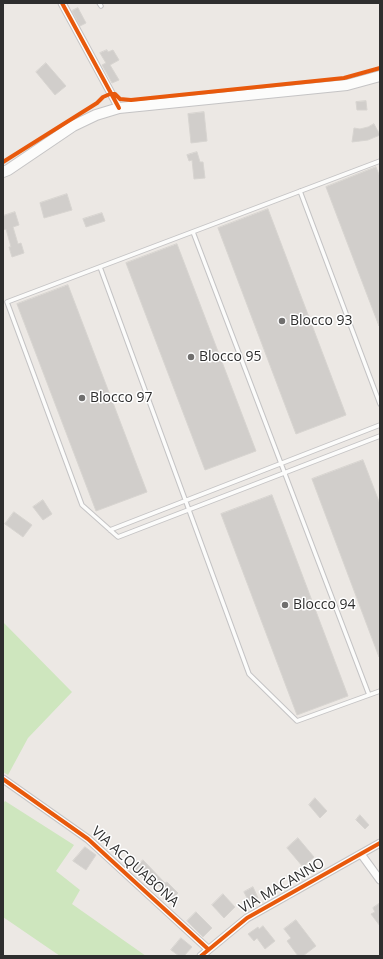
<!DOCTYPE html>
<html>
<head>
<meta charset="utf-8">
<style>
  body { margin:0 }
  #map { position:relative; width:383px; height:959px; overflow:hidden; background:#ece8e4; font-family:"Open Sans",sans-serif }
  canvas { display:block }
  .frame { position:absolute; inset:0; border:4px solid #2e2e2e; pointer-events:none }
</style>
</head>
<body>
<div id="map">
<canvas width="383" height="959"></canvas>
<div class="frame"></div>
</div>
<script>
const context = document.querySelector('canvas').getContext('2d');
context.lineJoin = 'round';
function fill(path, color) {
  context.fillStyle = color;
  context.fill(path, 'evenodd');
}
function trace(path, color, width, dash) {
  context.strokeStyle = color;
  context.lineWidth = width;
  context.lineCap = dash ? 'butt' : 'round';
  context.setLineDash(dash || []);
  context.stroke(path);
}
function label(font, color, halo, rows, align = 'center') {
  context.font = font + ' "Open Sans",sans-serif';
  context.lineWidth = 3;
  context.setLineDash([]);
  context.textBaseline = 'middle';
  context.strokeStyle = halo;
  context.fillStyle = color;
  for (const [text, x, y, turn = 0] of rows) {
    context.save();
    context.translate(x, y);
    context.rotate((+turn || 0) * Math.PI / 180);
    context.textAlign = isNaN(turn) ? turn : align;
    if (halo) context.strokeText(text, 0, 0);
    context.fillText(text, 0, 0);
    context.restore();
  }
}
fill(new Path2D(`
  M3,622L72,692L28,738L8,775L3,772Z
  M5,801L74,845L56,871L80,890L72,904L146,956H60L3,917V804Z`), '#cee6be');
const building = new Path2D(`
  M78,8L86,23L80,26L72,11Z
  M107,50L108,52L113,50L119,60L110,65L119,80L112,83L102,65L106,63L100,53Z
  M46,63L66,86L55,95L36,72Z
  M366,101L367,110H357L356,102Z
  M204,112L207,141L191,143L188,114Z
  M374,124L380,135L368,140L352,142L354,128L360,129L368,127Z
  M197,152L200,162H203L205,178L194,179L192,160L189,161L187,155Z
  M376,167L380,177L379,326L326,187Z
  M67,194L72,210L44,218L40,203Z
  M268,209L346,415L296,434L218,228Z
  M15,212L19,225L13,227L18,244L21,243L24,253L12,257L9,247H11L6,229L3,230V216Z
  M102,213L105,221L86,227L83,219Z
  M177,244L256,451L205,470L126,263Z
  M68,285L147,492L96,511L17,304Z
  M363,460L380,504L379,657L312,479Z
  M272,495L348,696L297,715L221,514Z
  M43,500L52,514L43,520L33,507Z
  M14,512L32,525L23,537L5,524Z
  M315,798L327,811L320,818L309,805Z
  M360,815L369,825L365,829L356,820Z
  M298,838L314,857L303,867L287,848Z
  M85,847L96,855L86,870L73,861Z
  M143,860L165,883L167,882L178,893L169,902L163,895L165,892L157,884L153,888L134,869Z
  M253,887L258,898L249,902L244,892Z
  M223,894L235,907L224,918L212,905Z
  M380,903V926L371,914L375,912L373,908Z
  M196,912L212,928L203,937L187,921Z
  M296,920L316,946L303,956H298L287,941L291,938L284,929Z
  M263,926L275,941L265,949L257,938L254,941L248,934L258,927L259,929Z
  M181,938L192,947L184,956H179L171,950Z`);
fill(building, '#d1cecb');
trace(building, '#d7d4d0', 1);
const lane = new Path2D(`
  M99,3L101,6
  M380,161L7,302L82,505L118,537L380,436
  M300,191L380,404
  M193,232L369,695
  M100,267L249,674L297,721L380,691
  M110,530L380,425`);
const street = new Path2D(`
  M62,3L119,108
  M3,779L88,839L208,949
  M361,854L380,880
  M201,956L247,918L380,843`);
const secondary = new Path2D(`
  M3,172L8,170L73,126L96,115L119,108L347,85L380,76`);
trace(lane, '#c5c4c5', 5.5);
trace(street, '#c5c4c5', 9);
trace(secondary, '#c5c4c5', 12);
trace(lane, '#fcfcfb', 3.5);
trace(street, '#fcfcfb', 7);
trace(secondary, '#fcfcfb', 10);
trace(new Path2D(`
  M62,3L119,108
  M3,162L97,103L103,97L110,94H115L120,99L131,100L344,78L380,68
  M3,779L88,839L208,949
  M201,956L247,918L380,843`), '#e8590c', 4);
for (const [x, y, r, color] of [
  [282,321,4,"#706f6e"],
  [191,357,4,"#706f6e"],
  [82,398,4,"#706f6e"],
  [285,605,4,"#706f6e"]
]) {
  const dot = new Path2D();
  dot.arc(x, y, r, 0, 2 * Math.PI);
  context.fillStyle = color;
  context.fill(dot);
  trace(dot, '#fff', 1.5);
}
label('14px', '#2e2e2e', '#fff', [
  ["Blocco 93",290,321],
  ["Blocco 95",199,357],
  ["Blocco 97",90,398],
  ["Blocco 94",293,605]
], 'left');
label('14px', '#2e2e2e', '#fff', [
  ["VIA ACQUABONA",135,867,42],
  ["VIA MACANNO",282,886,-30]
]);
</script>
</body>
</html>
